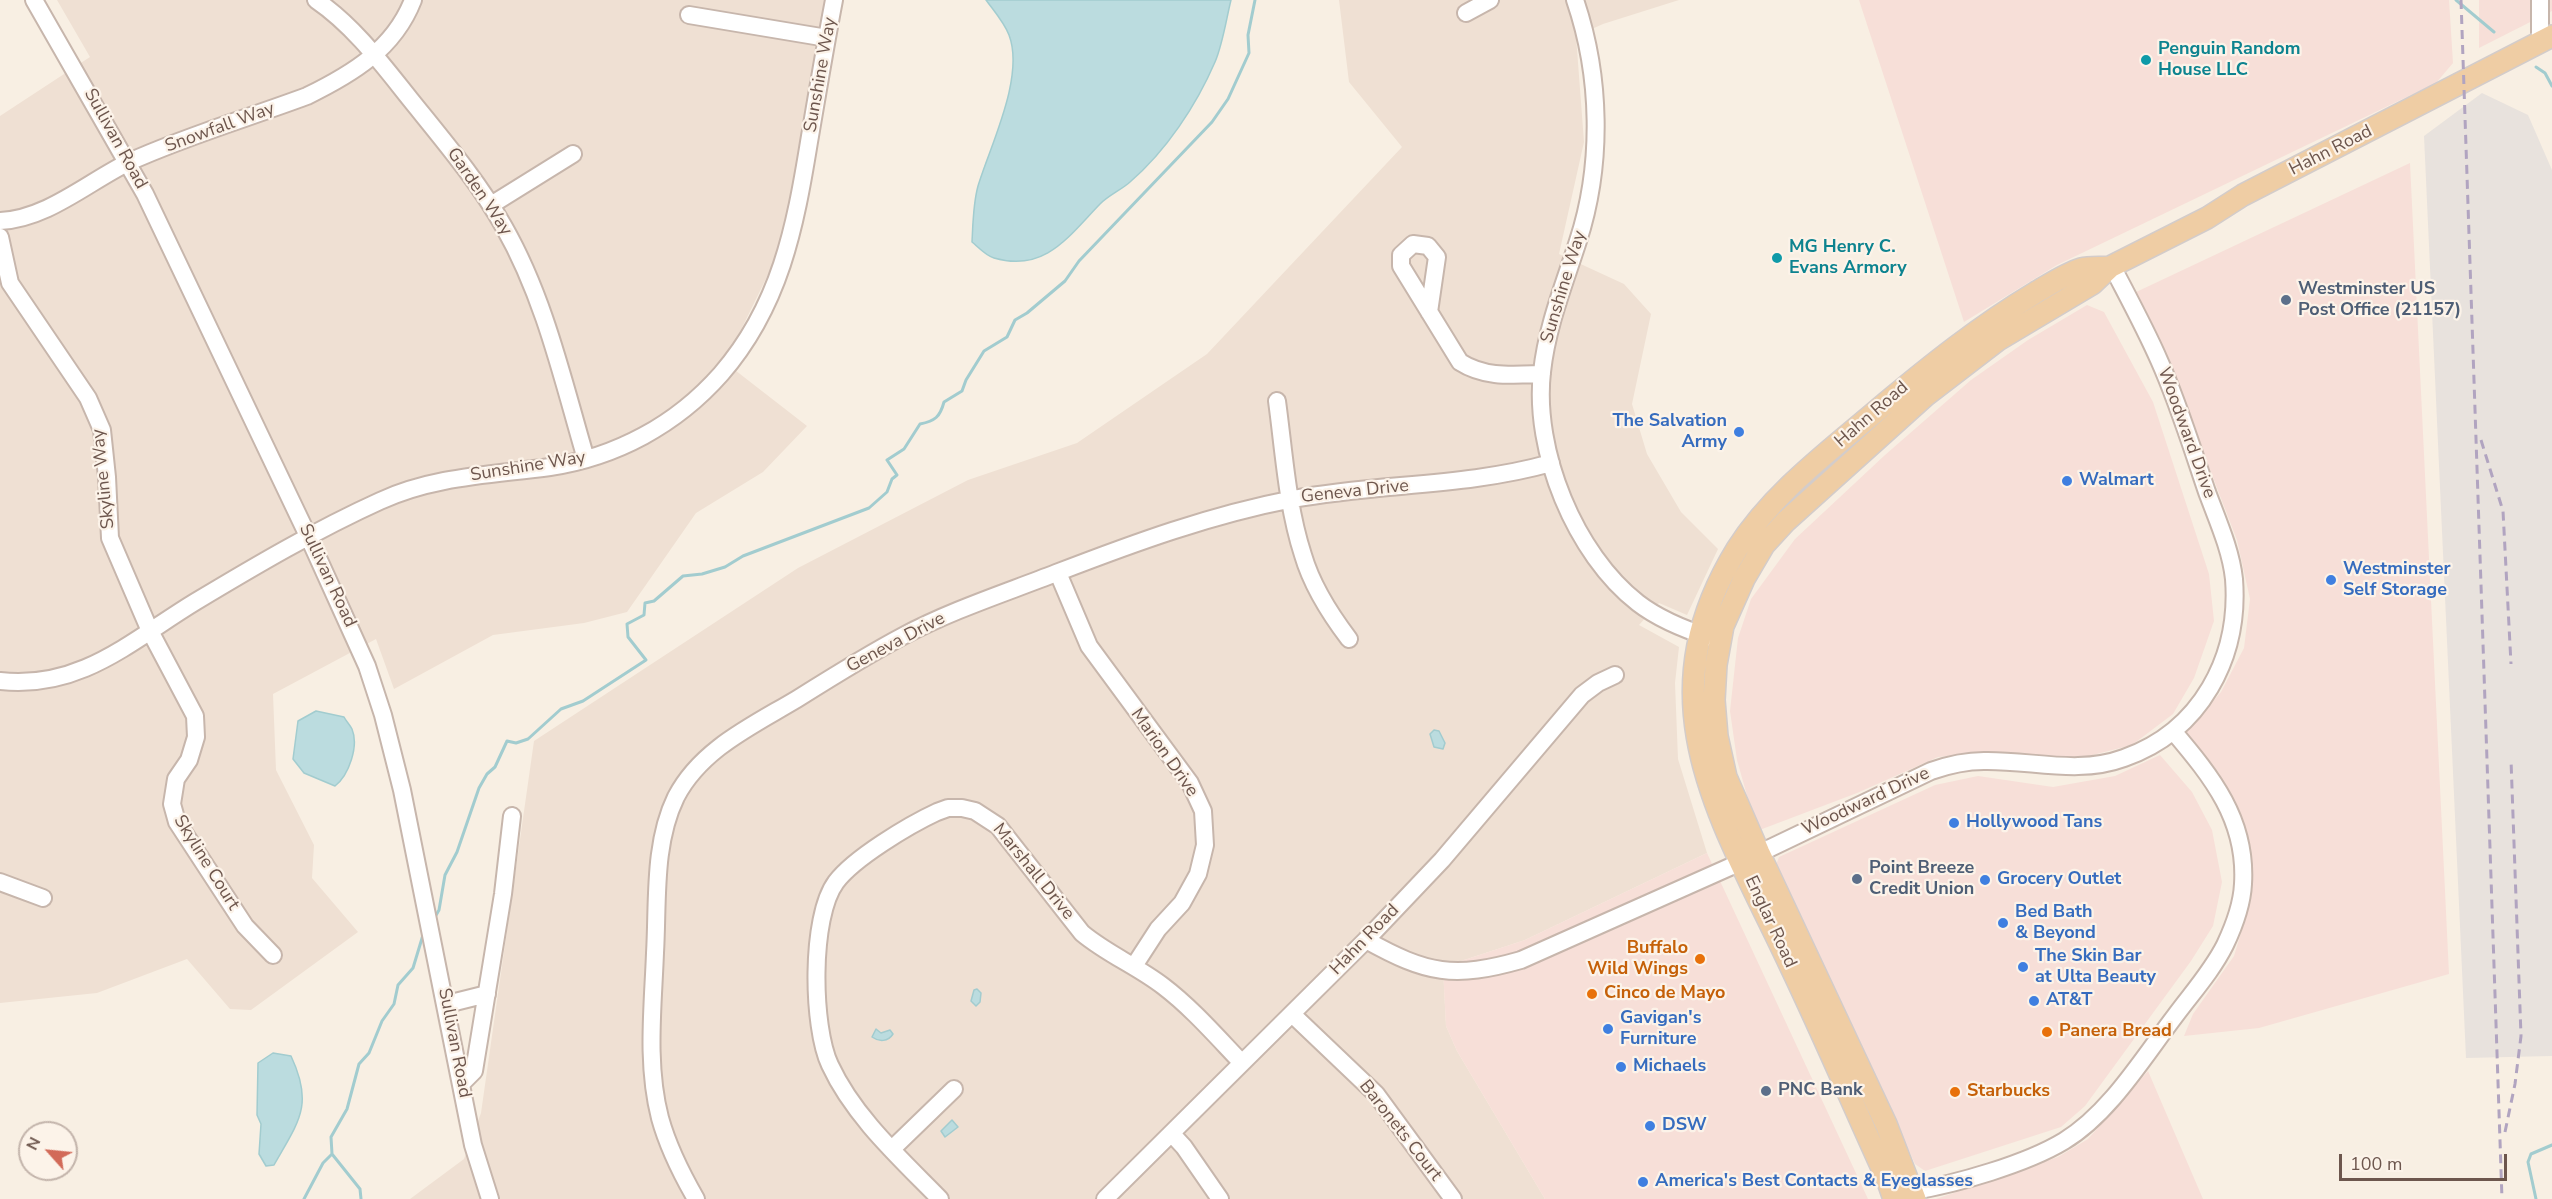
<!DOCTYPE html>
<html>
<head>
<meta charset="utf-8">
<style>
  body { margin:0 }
  #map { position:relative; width:2552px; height:1199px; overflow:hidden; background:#f8efe3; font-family:"Nunito Sans",sans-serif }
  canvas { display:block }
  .north { position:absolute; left:18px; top:1121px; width:60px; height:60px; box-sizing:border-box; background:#fcf3e9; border:2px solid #c3b4ab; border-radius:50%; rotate:297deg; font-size:16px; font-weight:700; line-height:24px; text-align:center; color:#6d564d }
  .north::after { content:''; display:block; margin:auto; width:21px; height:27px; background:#d26a58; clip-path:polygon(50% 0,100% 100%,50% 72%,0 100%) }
  .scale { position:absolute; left:2339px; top:1154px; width:168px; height:27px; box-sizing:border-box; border:3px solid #6d564d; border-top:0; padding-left:8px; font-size:18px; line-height:21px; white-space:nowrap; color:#6d564d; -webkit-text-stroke:4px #fcf3e9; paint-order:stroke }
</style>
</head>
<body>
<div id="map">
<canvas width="2552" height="1199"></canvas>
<div class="north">N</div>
<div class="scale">100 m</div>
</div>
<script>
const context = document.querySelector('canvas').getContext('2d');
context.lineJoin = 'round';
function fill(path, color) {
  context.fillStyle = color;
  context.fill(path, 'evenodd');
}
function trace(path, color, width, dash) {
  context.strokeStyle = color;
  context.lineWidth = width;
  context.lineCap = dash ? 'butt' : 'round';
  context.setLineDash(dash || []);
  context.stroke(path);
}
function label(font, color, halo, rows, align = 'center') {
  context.font = font + ' "Nunito Sans",sans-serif';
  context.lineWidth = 4.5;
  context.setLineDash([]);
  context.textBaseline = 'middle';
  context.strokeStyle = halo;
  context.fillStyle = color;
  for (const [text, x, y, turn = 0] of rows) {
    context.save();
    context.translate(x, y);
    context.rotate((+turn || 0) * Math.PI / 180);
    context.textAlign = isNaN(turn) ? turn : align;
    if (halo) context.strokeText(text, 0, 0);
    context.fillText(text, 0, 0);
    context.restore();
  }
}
fill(new Path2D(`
  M57,0H825L782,246L736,340L722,360L807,426L763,472L696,513L627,612L584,623L493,635L394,689L376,639L273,694L276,770L314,845L312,878L358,932L251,1010L230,1009L187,959L97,993L0,1003V116L90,57Z
  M1339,0H1679L1603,24L1576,36L1584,142L1559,254L1624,284L1651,314L1632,404L1647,454L1681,512L1718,549L1687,615L1659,603L1639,625L1679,647L1675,683L1678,759L1707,853L1525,940L1443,967L1446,1026L1457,1051L1545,1199H410L464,1159L481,1113L534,741L798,568L968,480L1077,443L1207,354L1402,147L1349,82Z`), '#efe0d3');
fill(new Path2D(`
  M1859,0H2449L2453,63L2436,83L2057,265L1964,322Z
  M2479,0H2552V11L2479,48Z
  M2410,163L2449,974L2259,1028L2184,1036L2193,1014L2234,956L2249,906L2247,858L2238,814L2219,773L2186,732L2221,692L2244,648L2250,599L2237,540L2185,405L2134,293Z
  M2087,305L2104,312L2153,402L2209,574L2214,621L2194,678L2173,714L2132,745L2081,758L1989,752L1938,757L1857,793L1757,831L1737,760L1730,711L1738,638L1751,599L1795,539L1885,455L1971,380L2028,340Z
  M2160,755L2192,792L2212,830L2222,882L2213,926L2191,961L2085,1106L2061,1127L1925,1171L1915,1164L1776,865L1779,857L1935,785L1978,776L2053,787L2115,776Z
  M1707,853L1868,1199H1545L1457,1051L1446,1026L1443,967L1525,940Z
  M2148,1071L2203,1199H1936L2058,1157L2088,1139Z`), '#f7dfd8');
fill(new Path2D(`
  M2482,93L2528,115L2552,170V1056L2466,1058L2424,136Z`), '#e8e2dd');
const water = new Path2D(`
  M986,0H1231C1226,20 1223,43 1215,62C1196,106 1166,151 1130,182C1121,190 1109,195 1100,204C1069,236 1045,273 994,258C986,256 978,247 972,242C973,224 973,204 978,186C990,146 1025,77 1009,35C1004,22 994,11 986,0Z
  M316,711L344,717C346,721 350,725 352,729C359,746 349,775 335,786L304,773L293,759L298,721Z
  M1434,730L1439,731L1445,743L1443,749L1434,747L1430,734Z
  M974,990L977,989L981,993L980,1002L976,1006L971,1001Z
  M876,1029L881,1033L890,1030L893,1034C888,1042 879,1042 872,1037Z
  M273,1053L291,1056C314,1105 299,1121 274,1165L266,1166L259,1154L261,1124L257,1115L258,1063Z
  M952,1120L958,1127L945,1137L941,1131Z`);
fill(water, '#bbdcdf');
trace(water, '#a2cccf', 1.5);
trace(new Path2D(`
  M2456,0L2494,32
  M2536,67L2545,73L2552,86
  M435,917L439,910L445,875L457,852L479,788L487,774L495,767L507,741L516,743L528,739L561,709L583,701L646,660L628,637L627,624L644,615L645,603L654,601L683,576L702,574L725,567L743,556L869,508L887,492L892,479L897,475L887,460L904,449L920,424C935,421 940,417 944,402L962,391L966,380L984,351L1007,337L1015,320L1027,313L1065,281L1079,261L1212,122L1228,99L1249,53L1248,35L1255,0
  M304,1199L323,1163L332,1154
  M361,1199L360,1189L332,1154L331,1137L347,1109L359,1064L369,1053L382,1021L394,1004L398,985L413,968L423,935
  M2536,1199L2528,1162L2531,1154L2552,1145`), '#a2cccf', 3);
const minor = new Path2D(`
  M34,0L145,194L309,538L367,666L383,715L402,790L473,1145L490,1199
  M316,0C354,26 382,64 410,99C443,140 478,181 504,227C545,299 563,381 586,459
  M1575,0C1601,76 1603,164 1578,241C1564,285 1547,326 1542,372C1533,451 1575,554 1638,603C1660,620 1686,630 1711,638
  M2540,0V42
  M1466,13L1490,0
  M689,15L827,38
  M491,205L573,154
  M0,221C47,219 88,182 129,162C186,136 248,118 307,96C352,74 394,49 413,0
  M0,237L10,283L88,398L102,430L107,477L110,538L150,631L195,716L196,737L189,760L176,779L172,804L177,822L245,926L273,955
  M1429,312L1437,257L1428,246L1413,244L1401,255V266L1460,362C1485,378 1512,375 1542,374
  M1277,401C1284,452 1287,506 1303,555C1312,586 1330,614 1349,639
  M1058,573L1089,646L1190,783L1203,811L1205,845L1198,874L1182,903L1158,929L1134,966
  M0,681C80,690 131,641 195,602C255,566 316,530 380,501C434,476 492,475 550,467C616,457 676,425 721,374C780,306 795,228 809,142C817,95 825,47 834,0
  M0,882L43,898
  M1366,940C1427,974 1454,979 1521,960L1741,862L1931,771C1948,765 1966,761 1984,761C2032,760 2078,775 2124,758C2201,731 2240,657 2234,579C2231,550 2217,519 2207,492C2192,448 2178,402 2159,360C2145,328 2128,297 2112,266
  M447,1004L487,994
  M1292,1014L1376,1094L1453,1199
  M462,1083L474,1071L503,894L512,816
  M1172,1134L1184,1147L1220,1199
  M892,1149L954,1089
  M1913,1191C1956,1184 2026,1164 2064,1141C2109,1114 2143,1058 2175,1016C2192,993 2212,971 2225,945C2234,926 2242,905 2243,884C2247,820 2212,777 2173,731
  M696,1199C681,1173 668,1147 660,1118C646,1064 653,1007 655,953C658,902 653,844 676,797C701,749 752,726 797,699C832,677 867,655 903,636C952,610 1005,593 1056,573C1134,543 1210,515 1293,499C1379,483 1466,487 1551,463
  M940,1199C901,1159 854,1117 830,1065C812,1027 810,917 836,882C854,858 909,825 937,812L948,808H962L975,811L998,826L1082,933C1107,954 1137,966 1163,986C1192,1008 1217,1037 1242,1063
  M1105,1199L1366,940L1442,860L1582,695L1598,683L1615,675`);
const major = new Path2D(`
  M1894,1199L1887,1179C1854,1107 1823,1034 1789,963C1722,820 1642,704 1737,549C1773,492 1831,450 1881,407C1930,366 1980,326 2035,293C2049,285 2065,274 2081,269C2090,267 2101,268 2110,267
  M1915,1199L1886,1124L1759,853L1726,777L1717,736L1714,700L1716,665L1723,626L1744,579L1764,545L1786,521L1925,396L1998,340L2092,284L2110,267L2207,218L2243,195L2552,36`);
trace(minor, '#c7b6ac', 20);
trace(major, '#d3ccca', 24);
trace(minor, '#fff', 16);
trace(major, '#efcda4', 21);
trace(new Path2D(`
  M2461,0L2502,1199
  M2481,440L2503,511L2511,664
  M2505,1132L2515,1084L2521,1036L2511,760`), '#b1a4c0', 3, [9, 6]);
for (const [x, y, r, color] of [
  [2146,60,6,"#0f9aa8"],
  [1777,258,6,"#0f9aa8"],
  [2286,300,6,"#5c6f8a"],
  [1739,432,6,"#3f7fe0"],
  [2067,481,6,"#3f7fe0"],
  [2331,580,6,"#3f7fe0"],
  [1954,823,6,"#3f7fe0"],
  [1857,879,6,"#5c6f8a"],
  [1985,880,6,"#3f7fe0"],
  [2003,923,6,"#3f7fe0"],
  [1700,959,6,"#e8710a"],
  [2023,967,6,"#3f7fe0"],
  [1592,994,6,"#e8710a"],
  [2034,1001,6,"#3f7fe0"],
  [1608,1029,6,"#3f7fe0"],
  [2047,1032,6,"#e8710a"],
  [1621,1067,6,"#3f7fe0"],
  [1766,1091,6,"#5c6f8a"],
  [1955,1092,6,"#e8710a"],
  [1650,1126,6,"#3f7fe0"],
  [1643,1182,6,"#3f7fe0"]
]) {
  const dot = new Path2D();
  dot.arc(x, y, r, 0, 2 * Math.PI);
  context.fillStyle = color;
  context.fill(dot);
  trace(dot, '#fcf3e9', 2);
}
label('bold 18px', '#0d838f', '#fcf3e9', [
  ["Penguin Random",2158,50],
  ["House LLC",2158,71],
  ["MG Henry C.",1789,248],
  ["Evans Armory",1789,269]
], 'left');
label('18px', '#6d564d', '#fcf3e9', [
  ["Sunshine Way",821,75,-80],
  ["Snowfall Way",220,128,-20],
  ["Sullivan Road",115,139,61],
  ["Hahn Road",2331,151,-27],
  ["Garden Way",479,192,56],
  ["Sunshine Way",1564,287,-73],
  ["Hahn Road",1872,415,-41],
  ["Woodward Drive",2186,433,70],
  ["Sunshine Way",528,467,-9],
  ["Skyline Way",104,479,-96],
  ["Geneva Drive",1355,492,-6],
  ["Sullivan Road",327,576,65],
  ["Geneva Drive",896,643,-28],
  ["Marion Drive",1164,753,55],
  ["Woodward Drive",1866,802,-25],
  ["Skyline Court",206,863,58],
  ["Marshall Drive",1033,872,51],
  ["Englar Road",1770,922,65],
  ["Hahn Road",1365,940,-46],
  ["Sullivan Road",454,1043,79],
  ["Baronets Court",1400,1131,52]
]);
label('bold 18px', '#4e5e75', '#fcf3e9', [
  ["Westminster US",2298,290],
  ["Post Office (21157)",2298,311],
  ["Point Breeze",1869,869],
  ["Credit Union",1869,890],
  ["PNC Bank",1778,1091]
], 'left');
label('bold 18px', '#366cbe', '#fcf3e9', [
  ["The Salvation",1727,422,"right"],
  ["Army",1727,443,"right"],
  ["Walmart",2079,481],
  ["Westminster",2343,570],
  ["Self Storage",2343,591],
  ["Hollywood Tans",1966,823],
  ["Grocery Outlet",1997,880],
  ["Bed Bath",2015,913],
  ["& Beyond",2015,934],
  ["The Skin Bar",2035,957],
  ["at Ulta Beauty",2035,978],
  ["AT&T",2046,1001],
  ["Gavigan's",1620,1019],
  ["Furniture",1620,1040],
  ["Michaels",1633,1067],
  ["DSW",1662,1126],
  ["America's Best Contacts & Eyeglasses",1655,1182]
], 'left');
label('bold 18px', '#c56008', '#fcf3e9', [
  ["Buffalo",1688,949,"right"],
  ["Wild Wings",1688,970,"right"],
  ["Cinco de Mayo",1604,994],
  ["Panera Bread",2059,1032],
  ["Starbucks",1967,1092]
], 'left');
</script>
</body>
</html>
